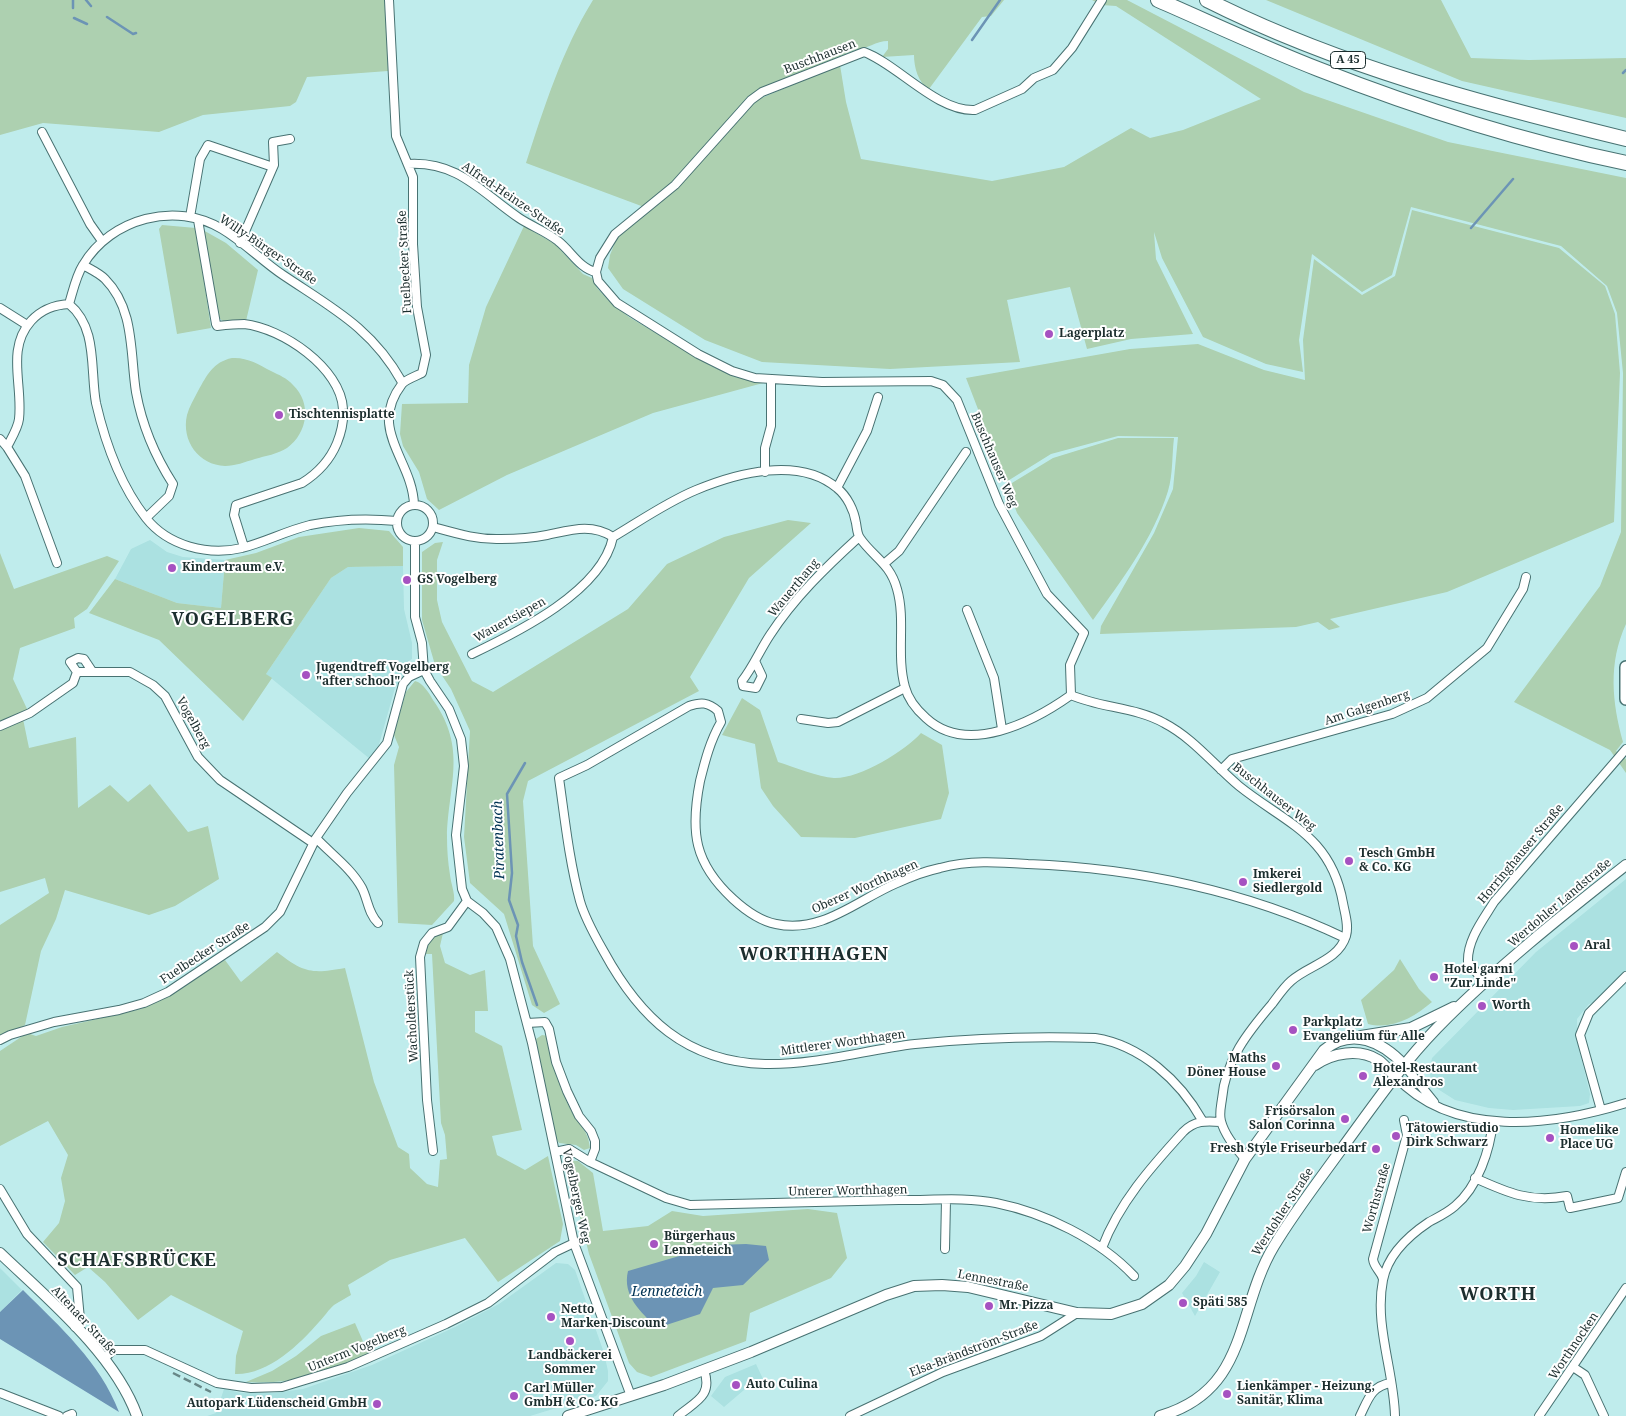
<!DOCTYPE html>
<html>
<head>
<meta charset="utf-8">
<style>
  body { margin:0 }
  canvas { display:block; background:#bfecec }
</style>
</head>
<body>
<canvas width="1626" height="1416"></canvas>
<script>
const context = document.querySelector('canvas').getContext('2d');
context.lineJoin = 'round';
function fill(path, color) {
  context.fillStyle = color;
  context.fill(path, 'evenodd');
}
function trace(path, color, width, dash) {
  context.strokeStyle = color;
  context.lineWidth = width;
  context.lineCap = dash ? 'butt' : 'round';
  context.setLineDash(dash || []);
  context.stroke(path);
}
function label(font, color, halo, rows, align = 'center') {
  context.font = font + ' "Noto Serif",serif';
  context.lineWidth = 4;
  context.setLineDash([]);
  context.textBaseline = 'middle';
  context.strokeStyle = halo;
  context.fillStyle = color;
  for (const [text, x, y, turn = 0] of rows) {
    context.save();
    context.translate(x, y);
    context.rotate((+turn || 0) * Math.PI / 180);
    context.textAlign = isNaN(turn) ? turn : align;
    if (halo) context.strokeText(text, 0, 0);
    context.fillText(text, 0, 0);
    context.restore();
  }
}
fill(new Path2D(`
  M150,540L167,552L183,557L225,560L221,608L177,603L115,579L131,549Z
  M403,566L404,609L412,643V659L407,662L405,674L395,688L378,748L370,759L266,674L331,578L348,567Z
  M1626,879V984L1611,997L1589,1004L1577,1019V1041L1590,1094L1589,1103L1580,1106L1513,1110L1489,1108L1455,1100L1433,1086L1429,1071L1432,1058L1536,952Z
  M1204,1262L1220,1272L1195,1316L1182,1293L1196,1276Z
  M556,1263L568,1264L575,1270L604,1353L608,1371V1381L596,1396L530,1416H207L216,1413L224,1389L241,1393H274L303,1389L372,1365L455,1327L499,1304Z
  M0,1268L22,1290L0,1312Z
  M756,1364L763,1379L744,1390L724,1407L711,1396L725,1377Z`), '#abe1e1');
fill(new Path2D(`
  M0,0H385L388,71L307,77L296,102L290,106L203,115L159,132L43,123L0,135Z
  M593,0H1004L991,16L982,17L929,89C918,83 914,67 914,55L882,57L888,49V41C876,41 867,49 855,50L761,89C737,103 723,127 706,148C687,170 666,189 644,207L526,163C544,108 562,50 593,0Z
  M1092,0H1127L1304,92L1448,142L1626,178V624C1608,663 1612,702 1623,742L1616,751L1626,759V773L1610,750L1514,702L1600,586L1621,532L1623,373L1617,313L1607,286L1561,246L1411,207L1392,275L1362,292L1312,254L1299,340L1303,372L1266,364L1203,337L1162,258L1154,232L1156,259L1193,334L1131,339L1087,349L1070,287L1007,300L1020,362L890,369L762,362L705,340L623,289L608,268L610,255L618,235L677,189L752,102L840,65L846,102L861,159L992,181L1064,167L1131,128L1150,138L1183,130L1261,99L1116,6L1101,5Z
  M1266,0H1441L1471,58L1529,60L1626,58V118L1462,81Z
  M1412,210L1559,248L1605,286L1615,314L1620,373L1614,522L1447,592L1330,619L1340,627L1329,630L1318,622L1296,627L1100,634L1101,626L1154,533L1173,489L1178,437L1118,436L1051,454L1006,482L966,378L1130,349L1198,344L1264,370L1305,380L1303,340L1314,259L1362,295L1395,276Z
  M162,225L196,228L211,328L177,334L159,229Z
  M524,226L555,244L583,274L592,278L597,288L610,302L629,317L711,366L735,377L763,383L653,413L507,475L439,510L427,499L419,472L403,446L400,434L402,404L468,403L469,365L486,307Z
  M203,230L226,243L258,270L246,321H223L217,317Z
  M232,358C247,357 258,364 271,371C279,375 287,378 293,385C312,403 308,433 287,448C278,454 265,456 255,459C245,462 235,466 225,466C199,465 181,441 187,415C189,407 194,399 198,391C207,375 213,362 232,358Z
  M1118,438H1174C1172,454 1173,475 1168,491C1153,539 1122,580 1093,620L1017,513L1007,486L1053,458Z
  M788,520L811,523L749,578L690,677L699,691L528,781L523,801L533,946L560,1004L544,1013L532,1005L504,914L470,883L464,837L470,731L451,689L435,665L422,620V552L435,543L443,542L437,560V600L442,622L472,681L493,692L628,609L667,564L724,537Z
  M359,528L389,531L403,547V566L348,567L331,578L266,674L272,678L243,721L159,640L89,613L115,579L177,603L221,608L225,560L256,553L299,537Z
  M0,553L14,589L107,556L119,561L87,609L74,618L75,628L20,648L13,679L28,711L22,714L29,748L76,737L78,808L110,785L128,802L150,784L188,832L208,826L219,879L175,906L149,915L65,890L56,919L41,951L25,1025L0,1037V925L49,893L45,878L0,892Z
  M415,681C423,683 429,693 433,700C468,749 448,786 447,837C447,850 448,863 450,875C451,884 455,893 454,901L432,925L398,923L394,765L399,747L394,735L396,727L406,692Z
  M742,698L760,710L778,762C794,767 818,777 834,778C859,779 905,751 921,733L942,745L949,793L941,819L855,838L801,837L773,806L761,788L755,744L722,735Z
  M443,933L440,946L445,963L470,975L485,970L488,1011H475V1032L502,1046L522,1130L492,1136L497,1155L525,1170L548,1156L563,1224L560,1241L498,1282L465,1238L390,1260L348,1285L351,1295C346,1298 340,1301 334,1305C329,1309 324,1317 319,1322C299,1345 268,1375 235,1374L236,1356L243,1331L171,1295L138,1320L105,1282L88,1267L75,1275L43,1242L59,1223L65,1201L61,1178L68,1155L48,1121L0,1146V1051L27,1033L36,1036L62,1027L141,1009L170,994L225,960L241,982L277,952C304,973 312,974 345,968L374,1082L398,1147L409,1154L410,1168L427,1184L438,1187L440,1160L447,1159L445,1135L441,1123L432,954H424L432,937Z
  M1400,959L1419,989L1432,1002C1414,1017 1393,1030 1368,1024L1361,1000L1394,970Z
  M542,1035L548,1036C554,1062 560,1091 573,1114C581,1128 588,1130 590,1148L584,1150L576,1145L559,1143L553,1133L536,1039Z
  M566,1160L578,1161L593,1173L603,1231L648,1226L672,1211L703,1216L808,1209L837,1213L847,1258L831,1278L750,1313L746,1341L651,1377L637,1372L629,1363L589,1254Z
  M355,1323L369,1355C334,1374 285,1385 246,1382L272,1371L296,1356L321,1336Z`), '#add0b0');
fill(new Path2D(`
  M746,1244L766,1246L769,1260L743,1285L713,1288L700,1314L657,1328C641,1312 622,1296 628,1271L717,1245Z
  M23,1290C60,1327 100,1362 119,1412L0,1339V1312Z`), '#6c94b5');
trace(new Path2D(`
  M73,0V8
  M86,0L91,6
  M107,17L133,34L136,33
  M74,18L87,24
  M972,40L1000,0
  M1623,73L1626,70
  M1471,228L1513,179
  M525,763L507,794L512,873L509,900L518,925L516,936L522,962L537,1005`), '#6c94b5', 2.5);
const street = new Path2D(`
  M389,0L396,136L413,177V244L417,307L426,355L422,373C416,376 405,380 402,384C367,430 413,460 414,505
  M42,132L90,224L102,241
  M408,164C458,161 481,192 519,218C531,226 547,232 558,241C571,251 580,269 596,272
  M190,217L200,159L208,145L273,167
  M198,220L216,324L217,326C226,325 235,324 244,324C282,328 341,368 343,409C344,420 341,433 337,443C330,460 318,473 302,483L236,505L234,515L244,547
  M240,243L274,165L273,142L290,139
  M83,265C90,269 99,273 105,279C135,309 130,354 136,392C142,425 155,456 173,484L169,496L146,518
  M69,304C98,328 90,370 96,403C105,442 121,486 146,518C168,546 208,556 242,548C265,542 286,531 310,525C339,519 367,518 397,521
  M69,304C73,291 76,276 83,265C111,218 176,201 222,229C244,242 262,261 283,275C332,308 372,328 402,382
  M0,308L27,325
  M0,439L7,447
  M765,472V448L771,426V379
  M837,488L867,431L878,397
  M397 523a18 18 0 1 1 36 0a18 18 0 1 1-36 0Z
  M433,527C455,533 477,540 501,539C516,539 532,538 547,535C571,530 591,523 613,537C640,521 667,502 696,490C737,473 799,456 837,488C847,496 854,510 856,523C857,528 857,534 860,538C873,557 890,563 897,589C906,620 896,655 905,687C908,699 917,710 926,718C967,756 1033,722 1071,695
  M415,542V617L422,643L424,670L430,681L449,709L461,739L464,766L456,835L462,889L467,901L483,913L496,927L510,959L532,1043L574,1243L631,1396
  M57,563L25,476L7,447C11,439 18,428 19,419C23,385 6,349 31,321C42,309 54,305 69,304
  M885,563L899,551L966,452
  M967,610L994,678L1002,729
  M472,654C518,632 602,591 613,537
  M755,661L762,676L756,688L743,686L742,681C753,667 760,650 770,635C794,598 826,567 859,537
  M92,671L84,659L78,658L70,662L77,672H130L153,685L165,696L198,757L220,780L313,843
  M1071,695L1070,665L1084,633L1047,594L999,504L957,400L943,385L931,381L822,382L755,378L732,371L698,354L617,303L598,281L596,272L600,258L615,234L675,185L751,100L762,92L864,52C897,64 937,112 975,110L1022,89L1034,78L1053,70L1072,48L1102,0
  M1071,695C1100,708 1136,707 1164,723C1193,738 1214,765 1239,786C1285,823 1331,835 1343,903C1345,914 1349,925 1346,936C1338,961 1309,965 1291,981C1284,987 1278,996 1272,1004C1248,1032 1225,1061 1222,1099C1221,1106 1219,1114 1221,1121C1225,1136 1236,1148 1245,1159
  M801,719L828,723L838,722L905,688
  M0,726L30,713L73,683L77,672
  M1221,770L1232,759L1392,714L1427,698L1487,648L1523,589L1526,577
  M316,838C331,854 351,868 362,888C368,900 368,913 378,923
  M1485,983L1468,962C1467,940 1483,920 1494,902L1626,749
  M527,1023L545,1022L549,1029L556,1062L567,1091L579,1116L591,1131L595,1141V1149L590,1162
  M0,1040L10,1035L54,1022L119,1010L144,1003L168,992L265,927L280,912L316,838L347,793L387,743L403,684L409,677L424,670
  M1404,1065L1434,1102
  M1395,1076C1453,1139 1552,1126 1626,1103
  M1601,1110L1580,1035L1589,1013L1626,976
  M1202,1120C1180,1081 1141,1045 1095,1038C1035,1036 974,1038 915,1044C865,1050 815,1065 765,1064C686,1062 640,1018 604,952C595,936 585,919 580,901C569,860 565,820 559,778L587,765L689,706C701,702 708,702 718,711L721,722C710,741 705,761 700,781C690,832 694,863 733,899C745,910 760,921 776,924C822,934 857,900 897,883C910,877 926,871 940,868C969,860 998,862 1028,864C1136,868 1247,891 1345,938
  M433,1151L427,1100L420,957L424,943L432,933L448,927L467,901
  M555,1152L569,1149L590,1162L666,1198L690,1205C761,1204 833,1201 905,1200C934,1200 967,1197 996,1203C1045,1213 1099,1239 1134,1276
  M1475,1178C1508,1193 1531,1203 1567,1196L1570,1208L1618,1198L1626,1172
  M0,1189L27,1234L77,1287L80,1319L75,1327
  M1102,1248C1119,1203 1151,1167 1183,1132C1195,1120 1206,1121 1221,1122
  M945,1249L946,1200
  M1383,1279C1381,1271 1374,1268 1373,1259L1407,1135L1404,1120
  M104,1359L113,1350H145L217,1383L251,1388L282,1387L348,1367L446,1324L488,1303L555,1252L574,1243
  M1573,1367L1585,1375L1604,1416
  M0,1393L59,1416
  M67,1416L72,1414
  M678,1416C696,1401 713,1396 704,1370
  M850,1416L943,1372L1041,1336L1077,1313
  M1360,1416C1368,1400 1371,1386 1391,1383
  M1395,1416C1394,1371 1374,1325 1383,1280C1388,1254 1408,1236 1429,1222C1438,1217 1447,1213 1455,1206C1478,1187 1490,1150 1493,1121
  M1539,1416L1626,1288`);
const secondary = new Path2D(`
  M1361,1036L1411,1028L1454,1007
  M1315,1065C1332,1053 1359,1048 1378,1060C1384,1064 1389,1071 1395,1076
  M0,1253C47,1298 115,1354 137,1416
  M568,1416L664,1385L751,1352L886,1295L914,1286L942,1285L968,1287L1077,1313L1111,1314L1142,1304L1169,1285L1185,1266L1206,1234L1245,1159L1324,1050C1352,1027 1383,1042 1404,1065
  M1160,1416C1250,1390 1235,1311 1274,1246C1295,1211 1320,1179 1343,1147C1373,1106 1402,1064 1437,1028C1495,969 1561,916 1626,865`);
const primary = new Path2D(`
  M1626,667V699`);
const highway = new Path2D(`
  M1158,0C1211,23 1264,48 1318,69C1417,108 1521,141 1626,163
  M1207,0C1340,67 1483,104 1626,139`);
trace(street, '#487272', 10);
trace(secondary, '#487272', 12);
trace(primary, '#487272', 14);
trace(highway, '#487272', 16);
trace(street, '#fff', 8);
trace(secondary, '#fff', 10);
trace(primary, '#fff', 11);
trace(highway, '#fff', 14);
trace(new Path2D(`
  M173,1373L211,1392`), '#688787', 2.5, [8, 4]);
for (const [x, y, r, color] of [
  [1049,334,5,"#a652c1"],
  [279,415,5,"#a652c1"],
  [172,568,5,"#a652c1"],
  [407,580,5,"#a652c1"],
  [306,675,5,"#a652c1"],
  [1349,861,5,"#a652c1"],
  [1243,882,5,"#a652c1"],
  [1574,946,5,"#a652c1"],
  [1434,977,5,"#a652c1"],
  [1482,1006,5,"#a652c1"],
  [1293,1030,5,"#a652c1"],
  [1276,1066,5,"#a652c1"],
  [1363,1076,5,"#a652c1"],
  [1345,1119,5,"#a652c1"],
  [1396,1136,5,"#a652c1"],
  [1550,1138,5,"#a652c1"],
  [1376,1149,5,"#a652c1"],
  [654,1244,5,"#a652c1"],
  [1183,1303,5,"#a652c1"],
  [989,1306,5,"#a652c1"],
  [551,1317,5,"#a652c1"],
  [570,1341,5,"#a652c1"],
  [736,1385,5,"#a652c1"],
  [1227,1394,5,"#a652c1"],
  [514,1396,5,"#a652c1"],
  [377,1404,5,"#a652c1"]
]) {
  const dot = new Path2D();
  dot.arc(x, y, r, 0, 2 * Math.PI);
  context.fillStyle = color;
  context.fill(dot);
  trace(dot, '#fff', 2);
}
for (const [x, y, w] of [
  [1348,60,35]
]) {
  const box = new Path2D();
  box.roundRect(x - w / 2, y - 8.5, w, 17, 4);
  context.fillStyle = '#fff';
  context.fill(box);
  trace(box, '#1c2e2e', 1);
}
label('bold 11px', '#1c2e2e', null, [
  ["A 45",1348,60]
]);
label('12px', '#1c2e2e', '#fff', [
  ["Buschhausen",820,57,-21],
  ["Alfred-Heinze-Straße",513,199,34],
  ["Willy-Bürger-Straße",268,250,34],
  ["Fuelbecker Straße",405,262,-93],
  ["Buschhauser Weg",994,460,67],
  ["Wauerthang",794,588,-50],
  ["Wauertsiepen",510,620,-29],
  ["Am Galgenberg",1367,708,-18],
  ["Vogelberg",193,723,61],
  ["Buschhauser Weg",1274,797,38],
  ["Horringhauser Straße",1521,854,-50],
  ["Oberer Worthhagen",865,887,-24],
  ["Werdohler Landstraße",1560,903,-40],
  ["Fuelbecker Straße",205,953,-33],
  ["Wacholderstück",412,1016,-93],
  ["Mittlerer Worthhagen",843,1043,-8],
  ["Unterer Worthhagen",848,1191,-1],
  ["Vogelberger Weg",576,1196,78],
  ["Worthstraße",1377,1198,-74],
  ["Werdohler Straße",1283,1212,-57],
  ["Lennestraße",993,1281,11],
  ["Altenaer Straße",84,1321,47],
  ["Worthnocken",1574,1346,-56],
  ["Unterm Vogelberg",357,1349,-22],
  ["Elsa-Brändström-Straße",974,1349,-21]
]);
label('bold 12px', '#1c2e2e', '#fff', [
  ["Lagerplatz",1059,334],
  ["Tischtennisplatte",289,415],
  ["Kindertraum e.V.",182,568],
  ["GS Vogelberg",417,580],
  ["Jugendtreff Vogelberg",316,668],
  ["\"after school\"",316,682],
  ["Tesch GmbH",1359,854],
  ["& Co. KG",1359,868],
  ["Imkerei",1253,875],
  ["Siedlergold",1253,889],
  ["Aral",1584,946],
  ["Hotel garni",1444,970],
  ["\"Zur Linde\"",1444,984],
  ["Worth",1492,1006],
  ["Parkplatz",1303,1023],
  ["Evangelium für Alle",1303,1037],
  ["Maths",1266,1059,"right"],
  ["Döner House",1266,1073,"right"],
  ["Hotel-Restaurant",1373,1069],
  ["Alexandros",1373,1083],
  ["Frisörsalon",1335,1112,"right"],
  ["Salon Corinna",1335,1126,"right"],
  ["Tätowierstudio",1406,1129],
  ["Dirk Schwarz",1406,1143],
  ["Homelike",1560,1131],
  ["Place UG",1560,1145],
  ["Fresh Style Friseurbedarf",1366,1149,"right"],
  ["Bürgerhaus",664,1237],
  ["Lenneteich",664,1251],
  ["Späti 585",1193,1303],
  ["Mr. Pizza",999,1306],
  ["Netto",561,1310],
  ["Marken-Discount",561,1324],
  ["Landbäckerei",570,1356,"center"],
  ["Sommer",570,1370,"center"],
  ["Auto Culina",746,1385],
  ["Lienkämper - Heizung,",1237,1387],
  ["Sanitär, Klima",1237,1401],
  ["Carl Müller",524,1389],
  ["GmbH & Co. KG",524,1403],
  ["Autopark Lüdenscheid GmbH",367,1404,"right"]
], 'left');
label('italic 14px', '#003253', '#fff', [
  ["Piratenbach",499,840,-92],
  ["Lenneteich",667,1292]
]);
context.letterSpacing = '1px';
label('bold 18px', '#1c2e2e', '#fff', [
  ["VOGELBERG",233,620],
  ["WORTHHAGEN",814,955],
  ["SCHAFSBRÜCKE",137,1261],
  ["WORTH",1498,1295]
]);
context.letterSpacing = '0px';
</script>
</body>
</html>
